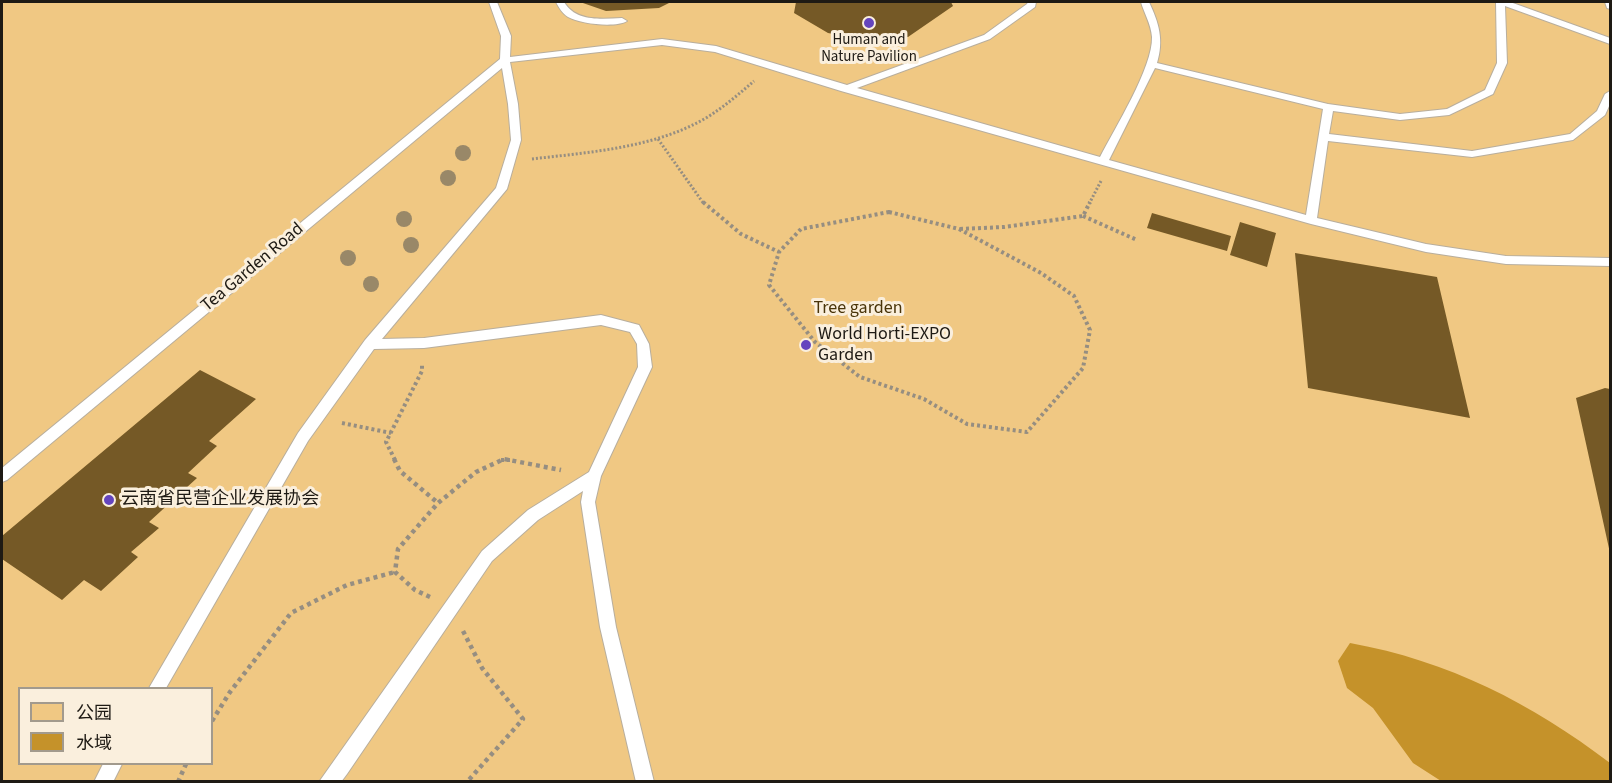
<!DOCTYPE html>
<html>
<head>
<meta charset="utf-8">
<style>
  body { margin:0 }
  #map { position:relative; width:1612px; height:783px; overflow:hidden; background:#faefdd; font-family:"Source Sans 3","Noto Sans SC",sans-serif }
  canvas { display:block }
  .frame { position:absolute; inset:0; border:3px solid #1e1a14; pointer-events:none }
  .legend { position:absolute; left:18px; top:687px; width:195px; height:78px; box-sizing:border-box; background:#faefdd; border:2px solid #a29a8d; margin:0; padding:8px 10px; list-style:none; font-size:18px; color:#1e1a14 }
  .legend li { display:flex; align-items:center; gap:12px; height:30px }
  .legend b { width:30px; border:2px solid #a29a8d }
</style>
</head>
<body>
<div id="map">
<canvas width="1612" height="783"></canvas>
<div class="frame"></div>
<ul class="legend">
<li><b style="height:16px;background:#f0c883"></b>公园</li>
<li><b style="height:16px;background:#c5922a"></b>水域</li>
</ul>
</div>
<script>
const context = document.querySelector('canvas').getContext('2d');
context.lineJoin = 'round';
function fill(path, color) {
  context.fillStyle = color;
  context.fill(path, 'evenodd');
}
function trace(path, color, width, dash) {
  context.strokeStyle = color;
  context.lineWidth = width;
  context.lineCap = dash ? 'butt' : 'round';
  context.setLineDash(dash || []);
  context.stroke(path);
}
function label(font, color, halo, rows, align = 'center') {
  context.font = font + ' "Source Sans 3","Noto Sans SC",sans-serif';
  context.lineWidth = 6;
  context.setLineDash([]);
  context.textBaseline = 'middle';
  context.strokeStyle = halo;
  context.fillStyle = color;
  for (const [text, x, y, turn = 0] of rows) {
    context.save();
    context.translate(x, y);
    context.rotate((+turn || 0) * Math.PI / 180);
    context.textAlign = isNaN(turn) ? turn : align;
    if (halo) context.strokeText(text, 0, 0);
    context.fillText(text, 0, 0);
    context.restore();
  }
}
fill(new Path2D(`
  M2,2H1610V781L2,782ZM20,688H212V764H20Z`), '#f0c883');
fill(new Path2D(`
  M1350,643C1449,661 1531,703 1610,763V781H1441L1413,763L1373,708L1347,688L1338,661Z`), '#c5922a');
fill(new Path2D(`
  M580,2H671L659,8L606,11Z
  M796,2H951L953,6L908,37L858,39L828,33L794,13Z
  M1152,213L1231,236L1227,251L1147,228Z
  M1240,222L1276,233L1267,267L1230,255Z
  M1295,253L1437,277L1470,418L1308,388Z
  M200,370L256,399L209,441L217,446L188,473L197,478L149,522L159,528L131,552L138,557L101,591L84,580L62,600L2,559V536Z
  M1605,388L1610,389V553L1576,398Z`), '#755926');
const service = new Path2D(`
  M489,2H497L511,36L510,57L662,39L716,46L847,85L984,35L1027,4L1028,2H1036L1035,7L990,39L857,88L1100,157C1115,128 1153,67 1152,37C1151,24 1144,13 1141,2H1149C1159,23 1164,40 1157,63L1328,104L1400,114L1447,109L1485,90L1497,63L1496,2H1510L1610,38V44L1505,6L1507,63L1493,94L1449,115L1400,120L1333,111L1329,134L1472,151L1570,134L1597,111L1605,94L1610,91V104L1605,115L1573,140L1472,157L1328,141L1317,218L1426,244L1506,256L1610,258V266L1506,264L1426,252L1311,224L841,91L715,52L662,45L510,62L518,104L521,140L507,189L382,339L424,338L601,315L639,325L649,344L652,367L601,476L595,502L616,627L654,782H636L600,627L581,502L583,491L538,520L492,561L347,774L341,782H319L482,551L528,510L589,472L638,367L637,344L630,332L601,325L424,348L374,349L308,441L166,688H149L298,433L365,340L496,188L511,140L508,104L502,68L7,480L2,482V468L500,59L501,36ZM1155,68L1323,109L1306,215L1109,160Z
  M556,2H564C576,22 601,19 622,18L627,21C616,28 580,24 568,17C562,13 559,8 556,2Z
  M1605,2H1610V9L1607,8Z
  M103,764H122L113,782H94Z`);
trace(service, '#b8ae9d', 2);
trace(new Path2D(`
  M658,139L704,204
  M532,159C591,152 654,148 706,118C724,107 739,94 754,81
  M1089,204L1101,181`), '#968e81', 3, [2, 2]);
trace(new Path2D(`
  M703,202L741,234L779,252
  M889,212L959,229L1041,273L1074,296L1090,330L1083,368L1027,432L967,424L924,399L860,377L815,342L769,285L779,252L801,229Z
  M1083,216L1137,240
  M960,229L1004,227L1083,216L1090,202
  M342,423L391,433
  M395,460L386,442L422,371V365
  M501,460H510`), '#968e81', 4, [3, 3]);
trace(new Path2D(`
  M394,459L400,471L438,503
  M430,597L415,590L395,572L398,549L438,503L476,472L504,459L561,470
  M463,631L482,668L523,719L467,782
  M212,721L230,692L291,613L347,585L395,572
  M178,782L186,764`), '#968e81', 4.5, [4, 4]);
fill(service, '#fff');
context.fillStyle = '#998868';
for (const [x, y] of [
  [463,153],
  [448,178],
  [404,219],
  [411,245],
  [348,258],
  [371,284]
]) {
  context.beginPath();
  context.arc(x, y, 8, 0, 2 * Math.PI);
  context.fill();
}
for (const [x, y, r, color] of [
  [869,23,6,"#6445be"],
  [806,345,6,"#6445be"],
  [109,500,6,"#6445be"]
]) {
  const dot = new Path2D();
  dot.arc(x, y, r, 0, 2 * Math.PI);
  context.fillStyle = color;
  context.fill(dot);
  trace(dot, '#faefdd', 2);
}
label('15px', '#1e1a14', '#faefdd', [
  ["Human and",869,41],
  ["Nature Pavilion",869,58]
]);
label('18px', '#1e1a14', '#faefdd', [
  ["Tea Garden Road",253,268,-40]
]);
label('18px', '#493409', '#faefdd', [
  ["Tree garden",858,309]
]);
label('18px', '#1e1a14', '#faefdd', [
  ["World Horti-EXPO",818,335],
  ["Garden",818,356],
  ["云南省民营企业发展协会",121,500]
], 'left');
</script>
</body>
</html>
